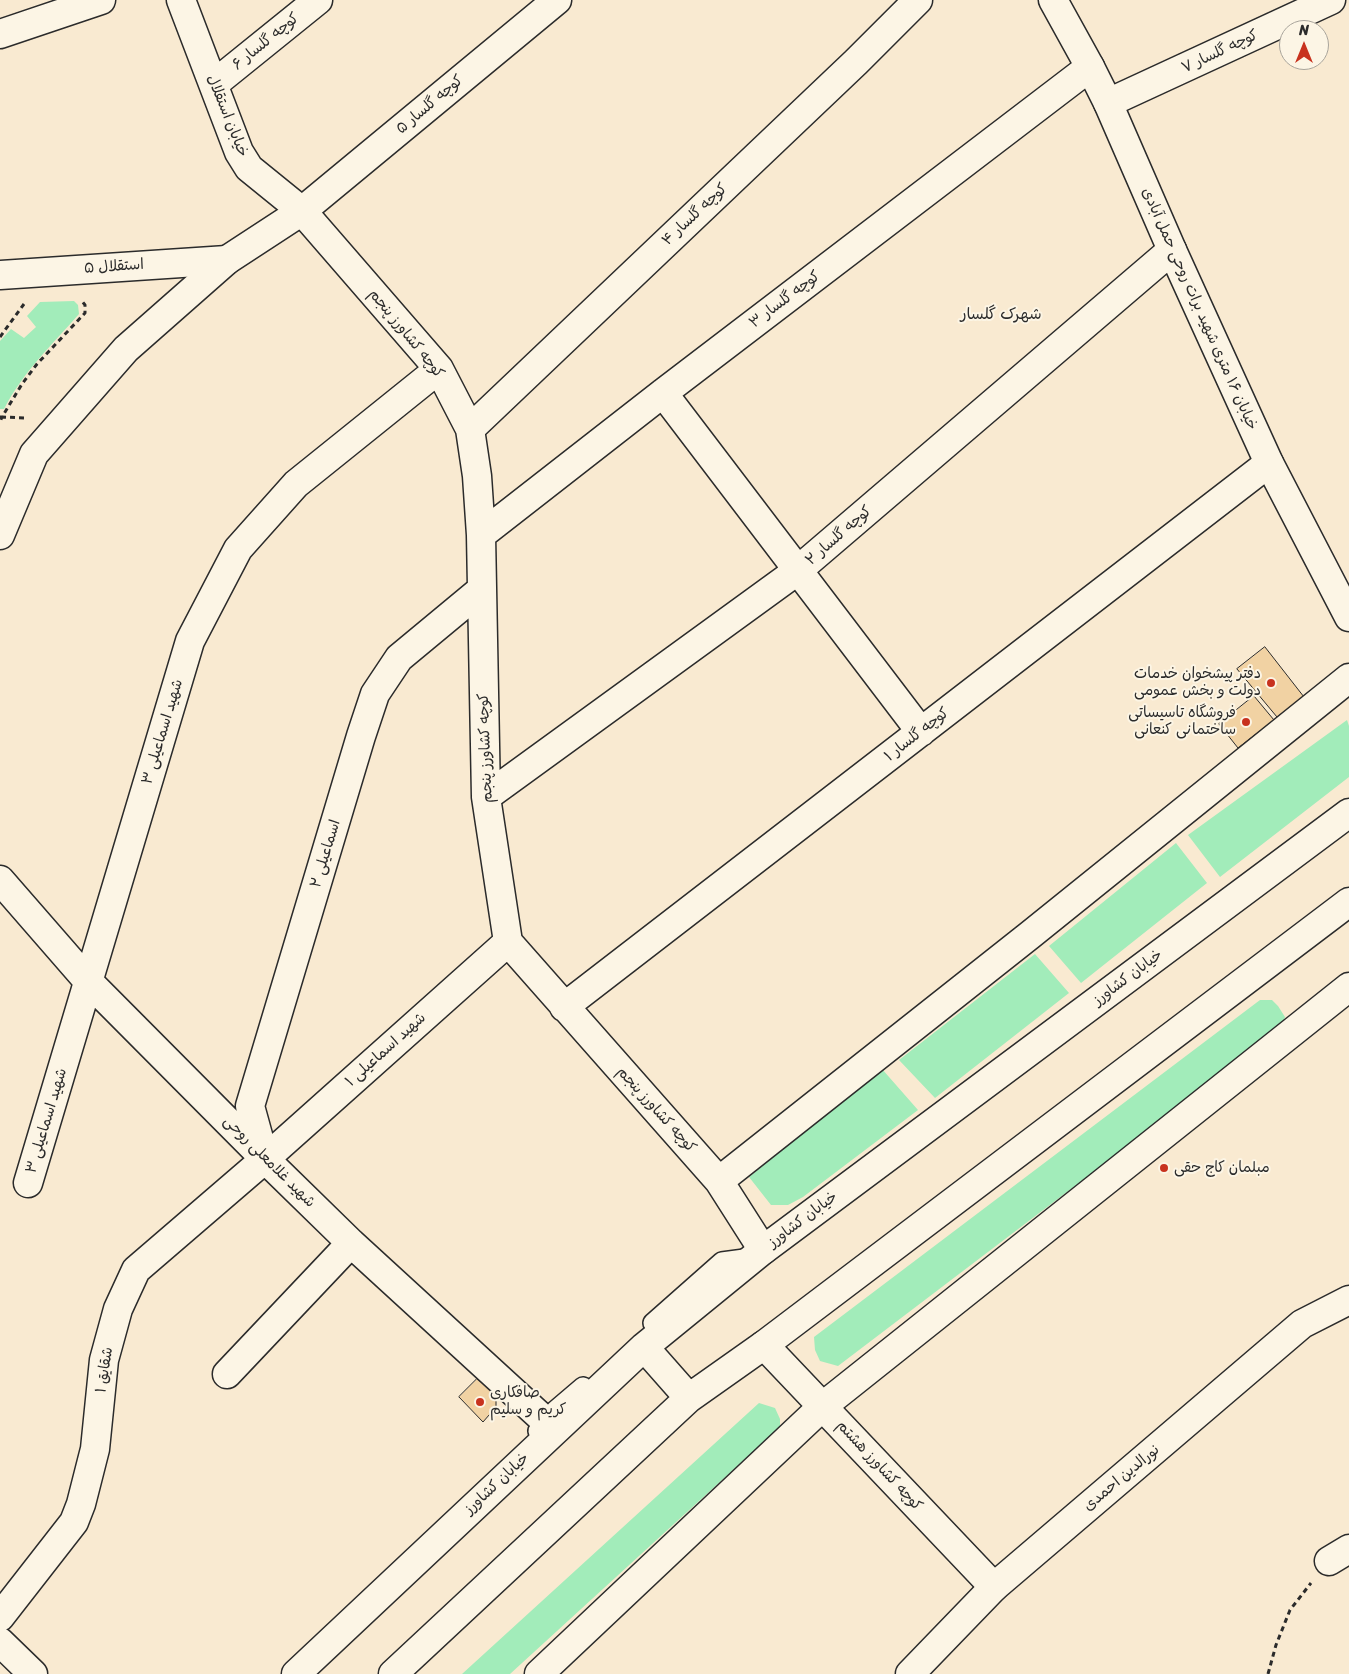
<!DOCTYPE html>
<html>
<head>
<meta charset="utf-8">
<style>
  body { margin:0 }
  #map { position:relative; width:1349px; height:1674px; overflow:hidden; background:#f9ead1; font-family:Sriracha,sans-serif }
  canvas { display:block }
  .north { position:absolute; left:1279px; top:20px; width:50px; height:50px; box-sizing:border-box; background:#fcf5e5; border:1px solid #a8a49b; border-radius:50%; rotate:0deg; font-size:14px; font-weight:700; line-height:20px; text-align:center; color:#2b2b2b }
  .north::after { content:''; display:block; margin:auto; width:18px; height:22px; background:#c8321e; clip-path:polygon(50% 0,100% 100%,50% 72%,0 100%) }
</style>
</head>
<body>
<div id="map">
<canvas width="1349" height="1674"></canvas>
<div class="north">N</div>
</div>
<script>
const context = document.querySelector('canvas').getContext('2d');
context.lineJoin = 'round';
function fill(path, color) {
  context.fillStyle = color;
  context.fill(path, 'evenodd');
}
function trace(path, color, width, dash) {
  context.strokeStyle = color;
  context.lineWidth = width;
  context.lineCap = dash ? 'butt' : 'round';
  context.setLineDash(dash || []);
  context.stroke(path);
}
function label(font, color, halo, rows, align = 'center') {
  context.font = font + ' Sriracha,"Playpen Sans Arabic",sans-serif';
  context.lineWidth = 4;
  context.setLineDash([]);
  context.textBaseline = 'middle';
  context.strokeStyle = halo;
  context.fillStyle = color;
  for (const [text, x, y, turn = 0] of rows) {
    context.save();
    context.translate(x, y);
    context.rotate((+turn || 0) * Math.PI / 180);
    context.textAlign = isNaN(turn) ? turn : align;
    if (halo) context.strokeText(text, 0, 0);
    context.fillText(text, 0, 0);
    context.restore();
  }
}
fill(new Path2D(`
  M74,301L78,305L79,314C52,345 23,372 4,409H0V341L11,329L24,338L36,327L27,316L40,302Z
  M1347,720L1349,726V777L1220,877L1188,835Z
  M1176,843L1207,883L1081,983L1049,946Z
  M1035,954L1069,993L935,1098L899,1060Z
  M1260,1000H1272L1278,1006L1285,1017L1280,1030L838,1366L820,1361L815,1350L814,1337Z
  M882,1069L918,1110L803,1197L788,1205H771L749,1177Z
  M759,1403L775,1408L780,1419V1427L510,1674H462Z`), '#a2ecba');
const building = new Path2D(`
  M1265,647L1304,697L1277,717L1237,669Z
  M1254,696L1274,720L1238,748L1219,724Z
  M477,1379L496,1393V1407L483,1422L459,1397Z`);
fill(building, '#f1d2a3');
trace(building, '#2b2b2b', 1);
const lane = new Path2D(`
  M653,1323L722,1262L752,1258
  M538,1431L556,1410L583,1387`);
const street = new Path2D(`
  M181,0L239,152L249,168L302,211L439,369L470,429L477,476L481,535L486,797L508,942L719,1181L763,1250
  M0,34L101,0
  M214,84L318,0
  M1108,103L1331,0
  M0,275L227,260
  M663,393L921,732
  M470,429L856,62L918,0
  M481,535L663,393L1090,67
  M486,797L797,571L1172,250
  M0,880L88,981L265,1159L351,1243L554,1429
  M564,1007L1269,463
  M264,1157L250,1106L361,736L375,694L399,658L481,590
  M719,1181L1030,935L1349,678
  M28,1183L190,641L238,549L296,484L439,369
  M764,1345L994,1587
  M227,1374L351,1243
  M1329,1561L1349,1549
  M0,1617L74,1522L81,1504L95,1449L104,1360L118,1309L136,1270L265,1159L508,942
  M0,1642L33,1674
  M539,1674L823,1406L1349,987`);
const secondary = new Path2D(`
  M1053,0L1090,67L1108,103L1172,250L1269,463L1349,617
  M0,535L34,454L126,349L227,260L302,211L557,0
  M644,1347L689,1398
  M296,1674L644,1347L763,1250L1349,813
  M393,1674L689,1398L764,1345L1349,902
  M910,1674L994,1587L1302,1324L1349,1300`);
trace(lane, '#2b2b2b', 22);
trace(street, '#2b2b2b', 31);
trace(secondary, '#2b2b2b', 31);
trace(new Path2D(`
  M0,337L24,304
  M0,417H2L0,422
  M24,418L2,417L22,384L37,364L85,313V305L82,301
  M1268,1674L1276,1645L1290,1610L1311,1583`), '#2b2b2b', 3, [5, 4]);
trace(lane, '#fcf5e5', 19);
trace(street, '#fcf5e5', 28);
trace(secondary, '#fcf5e5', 28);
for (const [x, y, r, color] of [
  [1271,683,5,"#c8321e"],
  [1246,722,5,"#c8321e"],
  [1164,1168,5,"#c8321e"],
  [480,1402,5,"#c8321e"]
]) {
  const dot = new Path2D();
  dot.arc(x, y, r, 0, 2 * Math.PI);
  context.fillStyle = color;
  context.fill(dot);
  trace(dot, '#fcf5e5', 2);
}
label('15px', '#2b2b2b', '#fcf5e5', [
  ["کوچه گلسار ۶",266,42,-39],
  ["کوچه گلسار ۷",1220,52,-25],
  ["کوچه گلسار ۵",430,105,-40],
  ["خیابان استقلال",227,116,68],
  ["کوچه گلسار ۴",695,215,-43],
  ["استقلال ۵",114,267,-4],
  ["کوچه گلسار ۳",785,300,-37],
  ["خیابان ۱۶ متری شهید برات روحی حمل آبادی",1199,309,66],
  ["کوچه کشاورز پنجم",406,334,51],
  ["کوچه گلسار ۲",839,536,-41],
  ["شهید اسماعیلی ۳",163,732,-73],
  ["کوچه گلسار ۱",917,735,-38],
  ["کوچه کشاورز پنجم",486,748,-92],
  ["اسماعیلی ۲",326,854,-73],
  ["خیابان کشاورز",1128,978,-37],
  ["شهید اسماعیلی ۱",386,1050,-42],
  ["کوچه کشاورز پنجم",656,1110,48],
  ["شهید اسماعیلی ۳",47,1121,-73],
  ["شهید غلامعلی روحی",269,1162,45],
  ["خیابان کشاورز",803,1220,-37],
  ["شقایق ۱",105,1370,-81],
  ["کوچه کشاورز هشتم",879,1466,47],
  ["نورالدین احمدی",1122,1478,-40],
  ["خیابان کشاورز",497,1484,-43]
]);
label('15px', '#2b2b2b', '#fcf5e5', [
  ["دفتر پیشخوان خدمات",1261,674],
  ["دولت و بخش عمومی",1261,691],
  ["فروشگاه تاسیساتی",1236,713],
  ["ساختمانی کنعانی",1236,730],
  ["مبلمان کاج حقی",1174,1168,"left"],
  ["صافکاری",490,1393,"left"],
  ["کریم و سلیم",490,1410,"left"]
], 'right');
label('16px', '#2b2b2b', '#fcf5e5', [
  ["شهرک گلسار",1001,315]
]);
</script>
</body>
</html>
